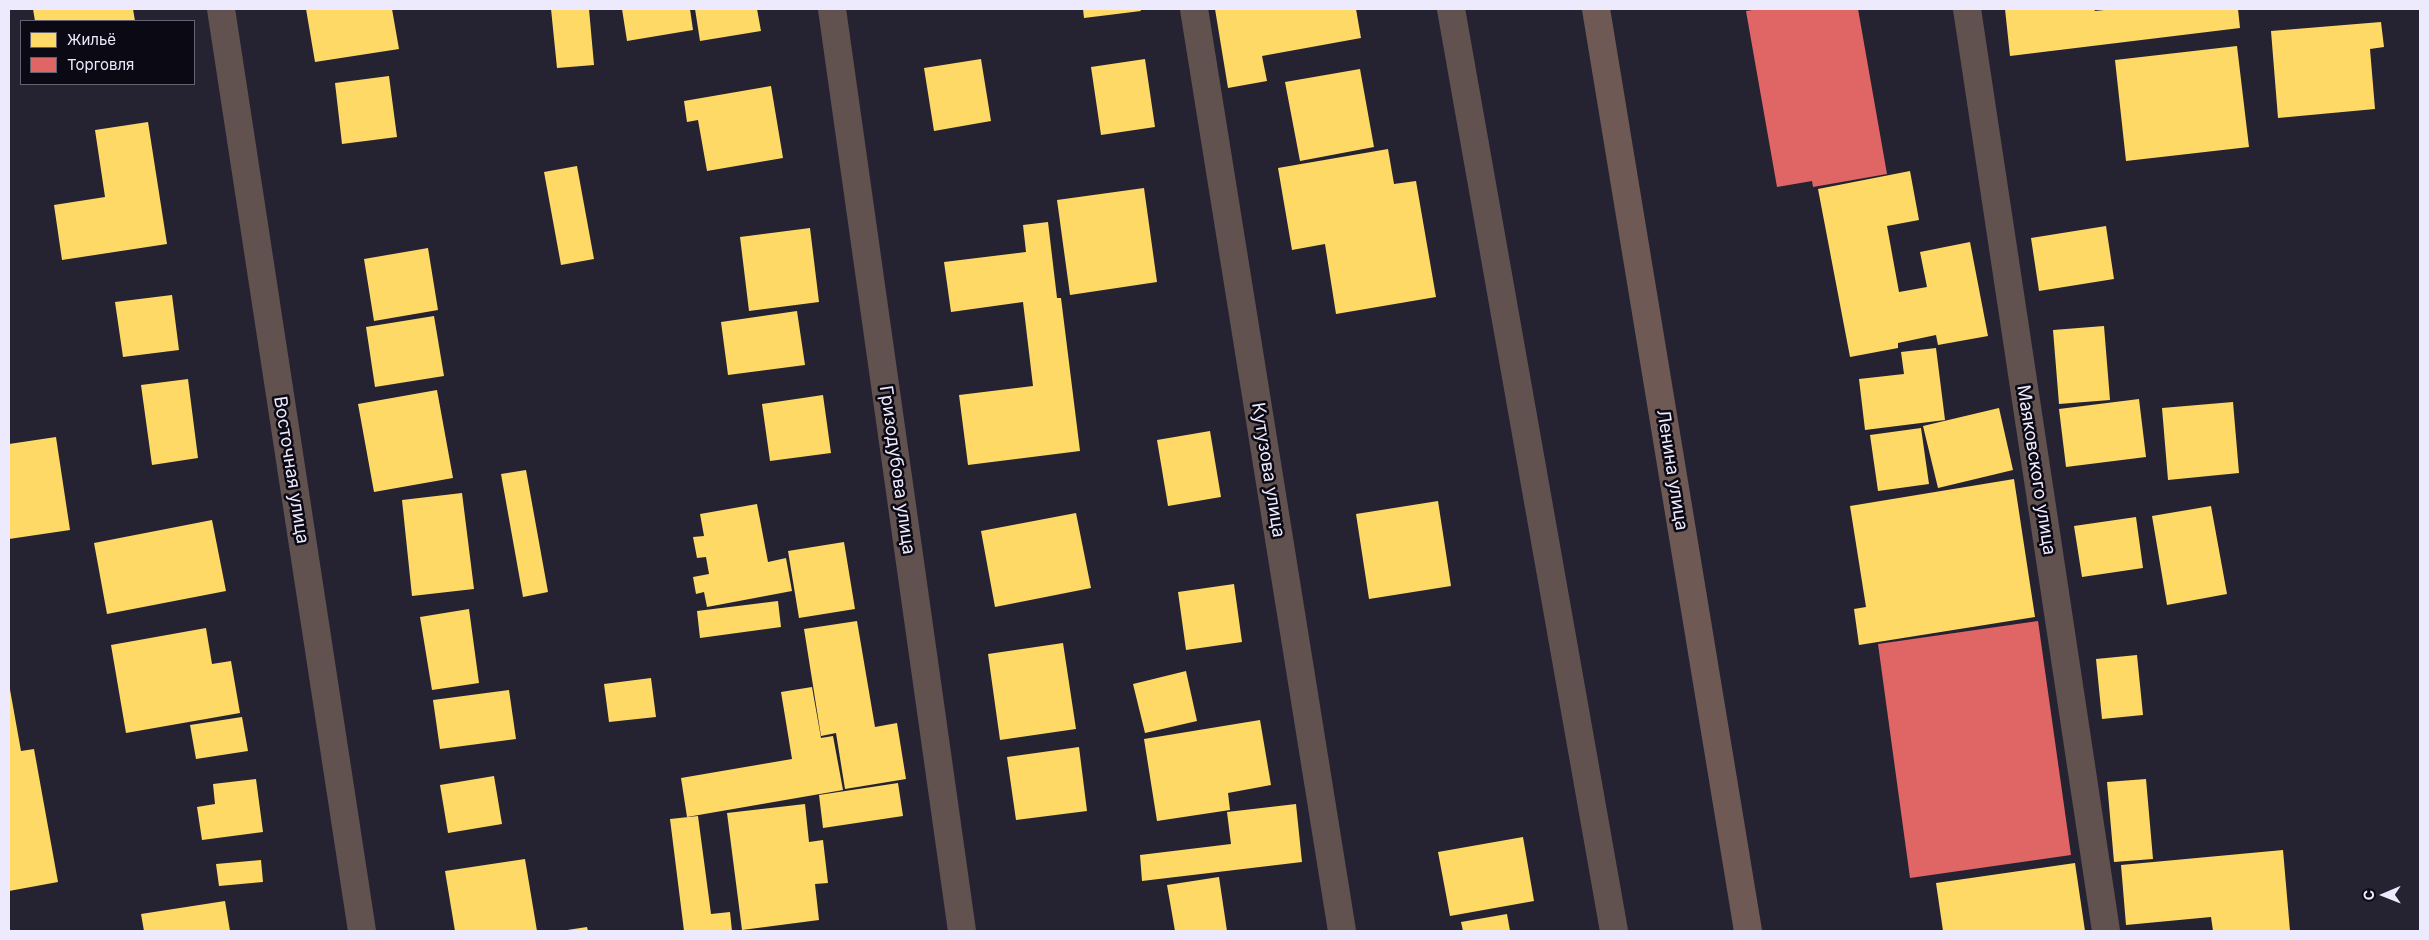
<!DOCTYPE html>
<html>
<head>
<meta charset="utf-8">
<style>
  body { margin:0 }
  #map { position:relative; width:2429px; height:940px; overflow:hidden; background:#252331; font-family:Inter,sans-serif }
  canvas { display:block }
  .frame { position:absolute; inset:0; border:10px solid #eceafc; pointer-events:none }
  .legend { position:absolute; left:20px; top:20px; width:175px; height:65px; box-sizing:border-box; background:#0b0914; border:1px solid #656371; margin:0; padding:6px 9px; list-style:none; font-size:15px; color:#eceafc }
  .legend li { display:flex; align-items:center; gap:10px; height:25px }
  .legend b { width:25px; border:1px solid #656371 }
  .north { position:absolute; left:2359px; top:870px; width:50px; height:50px; -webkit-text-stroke:4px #0b0914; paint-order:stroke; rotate:269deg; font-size:14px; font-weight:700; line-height:20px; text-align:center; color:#eceafc }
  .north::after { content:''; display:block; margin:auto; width:18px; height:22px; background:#eceafc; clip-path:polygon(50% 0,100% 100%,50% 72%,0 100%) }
</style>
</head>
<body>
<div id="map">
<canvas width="2429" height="940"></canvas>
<div class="frame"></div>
<ul class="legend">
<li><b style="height:14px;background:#ffd966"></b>Жильё</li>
<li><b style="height:14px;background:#e06666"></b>Торговля</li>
</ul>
<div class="north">С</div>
</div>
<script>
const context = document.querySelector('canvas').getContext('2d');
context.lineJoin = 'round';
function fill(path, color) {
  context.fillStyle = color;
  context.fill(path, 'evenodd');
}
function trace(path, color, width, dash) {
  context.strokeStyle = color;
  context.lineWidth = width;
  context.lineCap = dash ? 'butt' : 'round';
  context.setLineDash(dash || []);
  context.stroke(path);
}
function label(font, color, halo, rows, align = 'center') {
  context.font = font + ' Inter,sans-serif';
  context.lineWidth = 5;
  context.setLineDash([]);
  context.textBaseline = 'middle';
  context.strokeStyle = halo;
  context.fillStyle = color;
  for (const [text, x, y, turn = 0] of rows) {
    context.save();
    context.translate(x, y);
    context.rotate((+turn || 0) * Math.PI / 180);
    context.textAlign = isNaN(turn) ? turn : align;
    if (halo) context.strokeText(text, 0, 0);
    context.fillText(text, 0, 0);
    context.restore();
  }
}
fill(new Path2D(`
  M33,9H133L135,21H35Z
  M306,9H392L399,49L315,62Z
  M551,9H589L594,65L557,68Z
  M622,9H690L693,30L627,41Z
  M695,9H757L761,31L700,41Z
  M1083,9H1140L1141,11L1084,18Z
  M1215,9H1356L1361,38L1262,56L1267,81L1228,88Z
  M2005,9H2094L2095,11L2113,9H2238L2240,28L2010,56Z
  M2381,22L2384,47L2370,49L2375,109L2278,118L2271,31Z
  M2237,46L2249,147L2126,161L2115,60Z
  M981,59L991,121L934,131L924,68Z
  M1145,59L1155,127L1101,135L1091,67Z
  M1360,69L1374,147L1300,161L1285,82Z
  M389,76L397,137L342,144L335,83Z
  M771,86L783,158L707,171L698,120L687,122L684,101Z
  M148,122L167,244L62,260L54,205L105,197L95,130Z
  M1388,149L1394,184L1416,181L1436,297L1336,314L1325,244L1292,250L1278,168Z
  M577,166L594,259L561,265L544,172Z
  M1910,171L1919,220L1887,226L1899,292L1927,287L1920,252L1970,242L1988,336L1938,345L1936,335L1898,343V348L1850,357L1818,189Z
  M1144,188L1157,282L1070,295L1057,200Z
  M1048,222L1057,298H1061L1080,451L968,465L959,395L1033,386L1023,302L951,312L944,262L1026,252L1023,225Z
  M2106,226L2114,279L2039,291L2031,238Z
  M810,228L819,302L749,311L740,237Z
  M428,248L438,310L374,321L364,259Z
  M172,295L179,350L123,357L115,302Z
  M797,311L805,365L728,375L721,322Z
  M434,316L444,376L375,387L366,327Z
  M2104,326L2110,400L2059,404L2053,330Z
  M1936,348L1945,420L1865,430L1859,379L1904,374L1901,352Z
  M188,379L198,458L152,465L141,385Z
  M437,390L453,478L374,492L358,404Z
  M823,395L831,453L770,461L762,404Z
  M2139,399L2146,457L2066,467L2059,409Z
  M2233,402L2239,473L2168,480L2162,408Z
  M1999,408L2013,470L1938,488L1923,426Z
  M1921,428L1929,484L1878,491L1870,435Z
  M1210,431L1221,497L1168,506L1157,440Z
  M56,437L70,530L9,539V444Z
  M526,470L548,592L523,597L501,474Z
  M2014,479L2035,617L1859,645L1854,609L1866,607L1850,506Z
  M462,493L474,589L412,596L402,500Z
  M1438,501L1451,586L1369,599L1356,514Z
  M757,504L768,562L786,558L792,591L707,607L704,592L696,594L693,577L709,574L706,557L697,558L693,537L704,536L700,514Z
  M2211,506L2227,594L2167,605L2152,516Z
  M1076,513L1091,588L995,607L981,531Z
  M2136,517L2143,568L2082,577L2074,526Z
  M212,520L226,591L107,614L94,543Z
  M844,542L855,609L799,618L788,551Z
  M1234,584L1242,642L1186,650L1178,592Z
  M778,601L781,627L700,638L697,611Z
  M469,609L479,683L432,690L420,617Z
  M857,621L875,727L897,723L906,779L845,789L836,733L821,736L804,629Z
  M206,628L212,664L231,661L240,713L126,733L111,645Z
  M1063,643L1076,729L1000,740L988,654Z
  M2137,655L2143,715L2102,719L2096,659Z
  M1186,671L1197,721L1145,733L1133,684Z
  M651,678L656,717L609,722L604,684Z
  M9,684L21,751L34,749L58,882L9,891Z
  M812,687L821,738L833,736L843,790L687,817L681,778L792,759L781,692Z
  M509,690L516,739L440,749L433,700Z
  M242,717L248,751L196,759L190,725Z
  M1260,720L1271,785L1228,793L1230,810L1157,821L1144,739Z
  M1079,747L1087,811L1016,820L1007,757Z
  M494,776L502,824L448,833L440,785Z
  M256,779L263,832L202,840L197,807L215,804L213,784Z
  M2146,779L2153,859L2114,862L2107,782Z
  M898,783L903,816L823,828L819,795Z
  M805,804L809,842L823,840L828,883L815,884L819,920L742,930L727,813Z
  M1296,804L1302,862L1142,881L1140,855L1231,844L1227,812Z
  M698,816L711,914L730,912L732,931H684L670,819Z
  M1523,837L1534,901L1450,916L1438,852Z
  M2283,850L2290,931H2213L2211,917L2126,925L2121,865Z
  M525,859L537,931H455L445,871Z
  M261,860L263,882L219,886L216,864Z
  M2075,863L2085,931H1943L1936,883Z
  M1219,877L1227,931H1175L1167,885Z
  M225,901L230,931H144L141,914Z
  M1507,914L1510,931H1463L1461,922Z
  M587,927L588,931H567V930Z`), '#ffd966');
fill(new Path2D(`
  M1759,9H1858L1887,174L1813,187L1812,181L1777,187L1746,11Z
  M2038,621L2071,855L1910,878L1878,644Z`), '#e06666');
trace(new Path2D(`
  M221,9L362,931
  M832,9L962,931
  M1194,9L1342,931
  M1451,9L1614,931
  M1967,9L2106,931`), '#615250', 28);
trace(new Path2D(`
  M1596,9L1748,931`), '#6e5955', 28);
label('18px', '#eceafc', '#0b0914', [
  ["Восточная улица",291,470,81],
  ["Гризодубова улица",897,470,82],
  ["Кутузова улица",1268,470,81],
  ["Ленина улица",1672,470,81],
  ["Маяковского улица",2036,470,81]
]);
</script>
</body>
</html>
